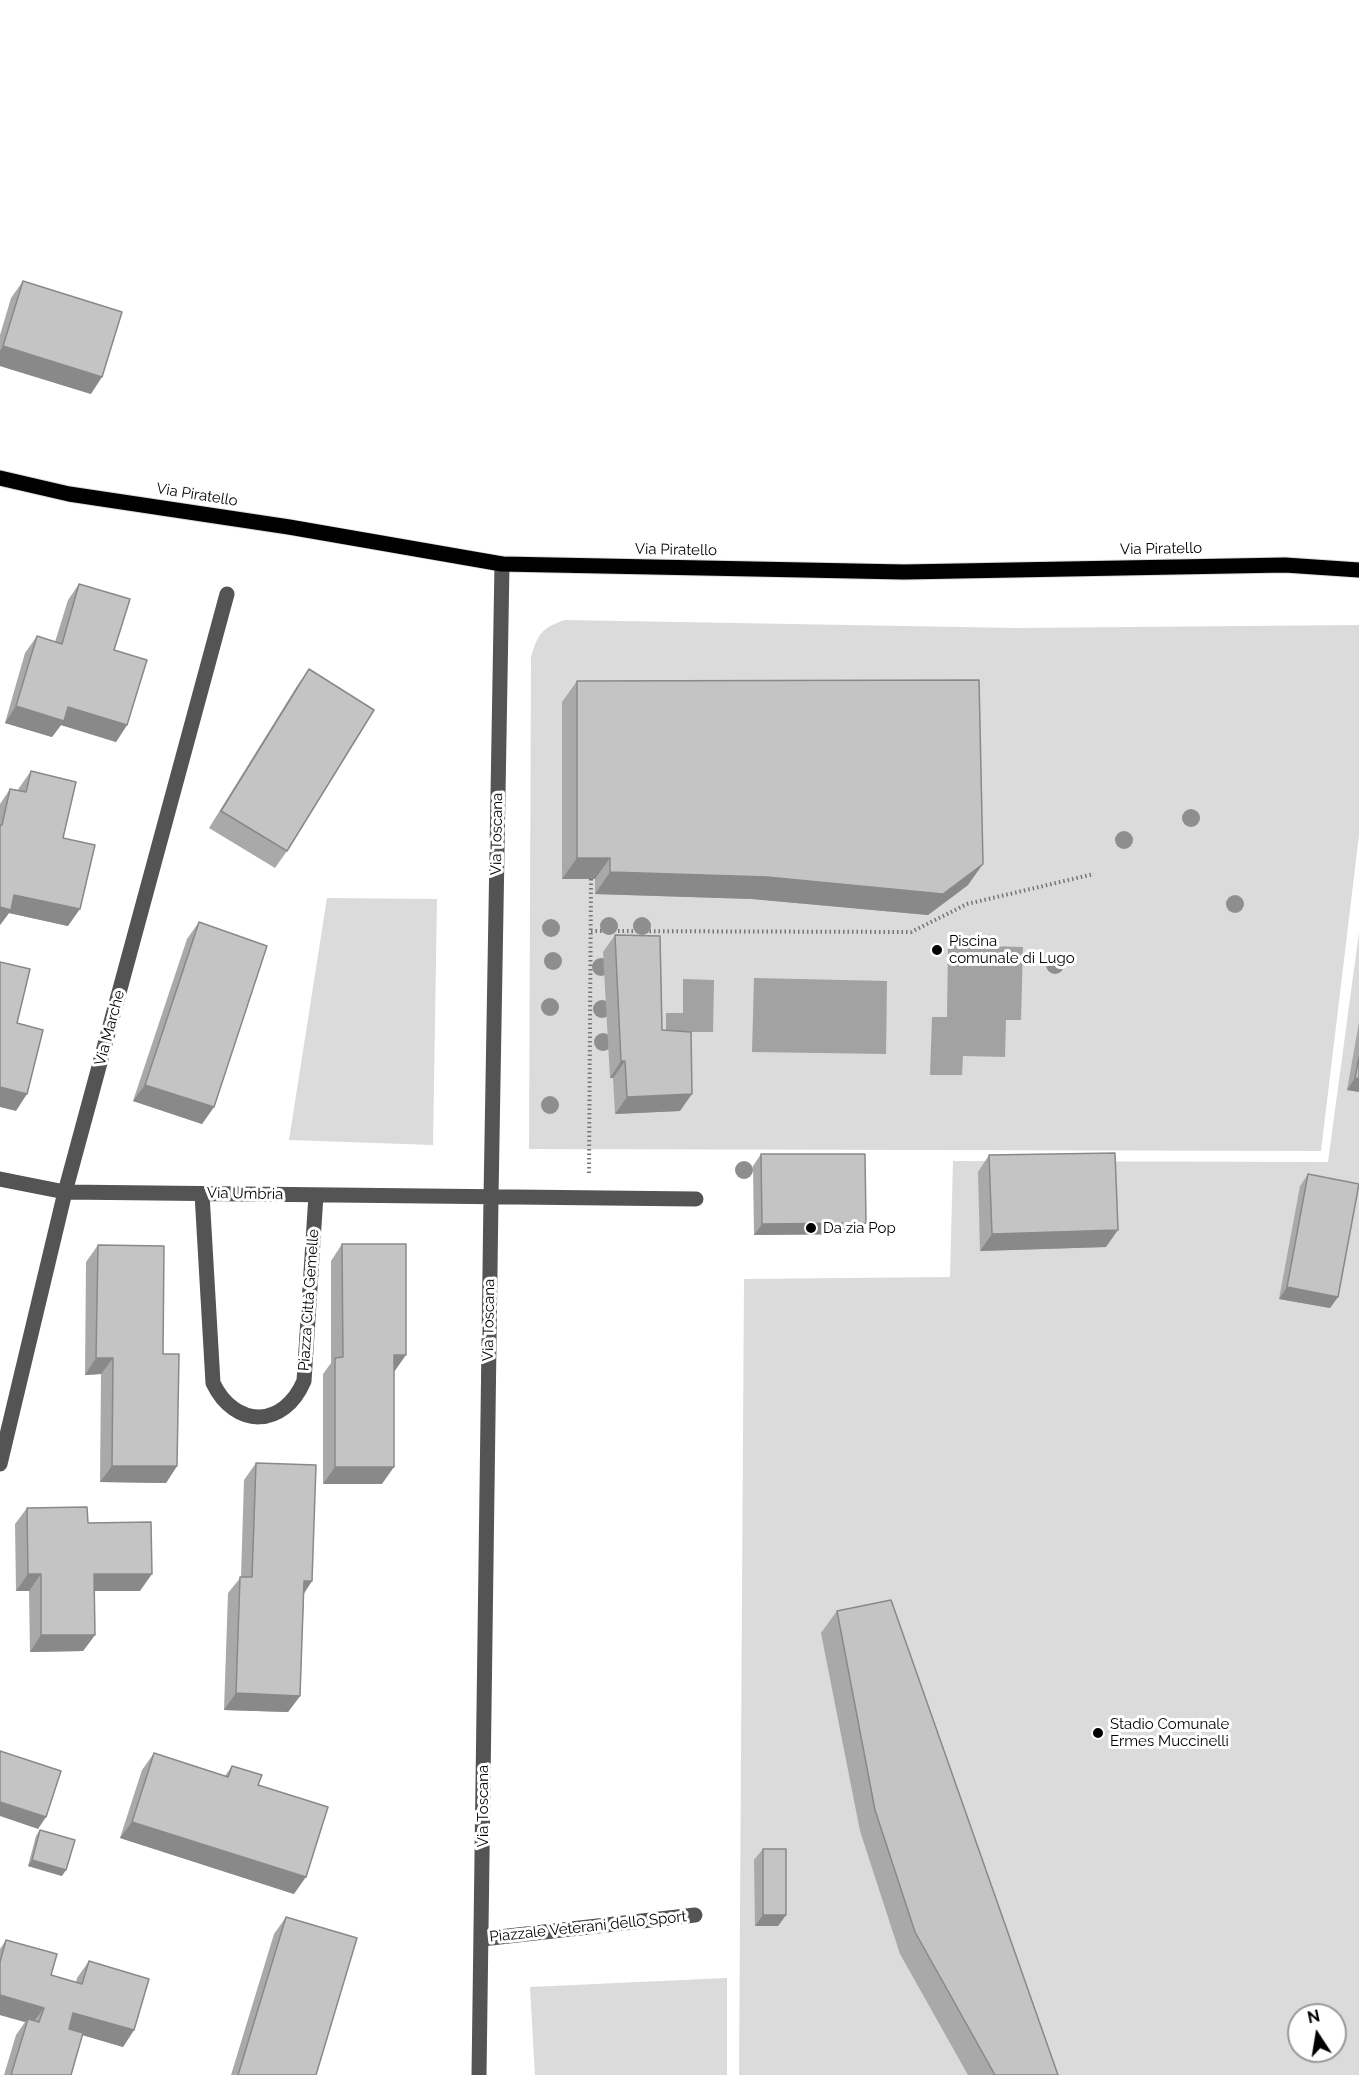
<!DOCTYPE html>
<html>
<head>
<meta charset="utf-8">
<style>
  body { margin:0 }
  #map { position:relative; width:1359px; height:2075px; overflow:hidden; background:#fff; font-family:Raleway,sans-serif }
  canvas { display:block }
  .north { position:absolute; left:1287px; top:2003px; width:60px; height:60px; box-sizing:border-box; background:#fff; border:2px solid #999; border-radius:50%; rotate:348deg; font-size:16px; font-weight:700; line-height:24px; text-align:center; color:#000 }
  .north::after { content:''; display:block; margin:auto; width:21px; height:27px; background:#000; clip-path:polygon(50% 0,100% 100%,50% 72%,0 100%) }
</style>
</head>
<body>
<div id="map">
<canvas width="1359" height="2075"></canvas>
<div class="north">N</div>
</div>
<script>
const context = document.querySelector('canvas').getContext('2d');
context.lineJoin = 'round';
function fill(path, color) {
  context.fillStyle = color;
  context.fill(path, 'evenodd');
}
function trace(path, color, width, dash) {
  context.strokeStyle = color;
  context.lineWidth = width;
  context.lineCap = dash ? 'butt' : 'round';
  context.setLineDash(dash || []);
  context.stroke(path);
}
function label(font, color, halo, rows, align = 'center') {
  context.font = font + ' Raleway,sans-serif';
  context.lineWidth = 6;
  context.setLineDash([]);
  context.textBaseline = 'middle';
  context.strokeStyle = halo;
  context.fillStyle = color;
  for (const [text, x, y, turn = 0] of rows) {
    context.save();
    context.translate(x, y);
    context.rotate((+turn || 0) * Math.PI / 180);
    context.textAlign = isNaN(turn) ? turn : align;
    if (halo) context.strokeText(text, 0, 0);
    context.fillText(text, 0, 0);
    context.restore();
  }
}
fill(new Path2D(`
  M565,620L1017,628L1359,625V835L1321,1151L529,1149L531,657C538,634 541,628 565,620Z
  M327,898L437,899L433,1145L289,1140Z
  M1359,932V2075H739L744,1279L950,1277L953,1161L1328,1162ZM1299,2015H1335V2051H1299Z
  M727,1978V2075H535L530,1987Z`), '#dbdbdb');
fill(new Path2D(`
  M948,945L1023,947L1021,1020H1006L1005,1057L963,1056L962,1075H930L932,1017H947Z
  M754,978L887,981L886,1054L752,1052Z
  M683,979L714,980L713,1032H692L691,1040H666V1013H683Z`), '#a2a2a2');
const major = new Path2D(`
  M0,478L69,494L289,527L502,564L904,572L1285,565L1359,570`);
trace(major, '#dbdbdb', 17);
trace(new Path2D(`
  M591,931L911,932L967,904L1094,874
  M589,1173L591,879`), '#767676', 4, [1.5, 3]);
trace(new Path2D(`
  M0,1179L65,1192L696,1199
  M202,1194L213,1383C235,1429 284,1428 304,1381L316,1195
  M0,1464L65,1192L227,594
  M482,1939L695,1915
  M479,2075L491,1197L502,564`), '#545454', 15);
trace(major, '#000', 15);
context.fillStyle = '#8e8e8e';
for (const [x, y] of [
  [1191,818],
  [1124,840],
  [1235,904],
  [609,926],
  [642,926],
  [551,928],
  [553,961],
  [1055,965],
  [601,967],
  [550,1007],
  [602,1009],
  [603,1042],
  [550,1105],
  [744,1170]
]) {
  context.beginPath();
  context.arc(x, y, 9, 0, 2 * Math.PI);
  context.fill();
}
fill(new Path2D(`
  M23,281L91,394L0,366V335L11,298Z
  M79,584L114,650L127,725L116,742L61,725L52,737L5,723L25,653L37,636L55,642L68,600Z
  M309,669L287,851L275,868L209,828L297,686Z
  M577,681L968,885L928,915L752,899L595,894V879H562V702Z
  M31,771L63,838L68,926L9,913L0,925V804L10,789L18,790L19,788Z
  M199,922L214,1107L202,1124L133,1101L187,939Z
  M615,935L662,1030L680,1111L615,1114L613,1078H610L603,952Z
  M1359,1022V1092L1347,1090Z
  M761,1154L866,1223L858,1234L754,1235L753,1166Z
  M989,1155L1106,1247L980,1251L978,1172Z
  M1308,1174L1338,1297L1330,1308L1279,1299L1300,1186Z
  M342,1244L394,1372L382,1484H323V1374L331,1363V1261Z
  M98,1245L163,1354L177,1466L166,1483L100,1482L101,1374L85,1375L86,1262Z
  M256,1463L312,1581L304,1594L300,1696L288,1712L224,1710L228,1593L241,1577L244,1480Z
  M27,1508L88,1523L140,1591H94L95,1635L83,1651L30,1652L29,1591H16L15,1524Z
  M837,1611L1058,2075H968L900,1954L860,1831L821,1633Z
  M154,1753L225,1776L232,1766L258,1785L294,1894L120,1838L142,1770Z
  M40,1830L62,1876L28,1866L36,1836Z
  M763,1849L786,1915L778,1926H755L754,1860Z
  M286,1917L316,2075H231L274,1934Z
  M6,1940L51,1975L76,1982L77,1978L89,1961L134,2030L123,2047L82,2035L71,2075H4L16,2035L25,2022L0,2015V1949Z`), '#a9a9a9');
fill(new Path2D(`
  M3,346L102,377L91,394L0,366V351Z
  M16,706L68,707L127,725L116,742L61,725L52,737L5,723Z
  M577,858H610L595,879H562Z
  M983,864L968,885L928,915L752,899L595,894L610,872Z
  M14,895L80,909L68,926L9,913L0,925V907Z
  M621,1061H625L613,1078H610Z
  M1355,1078L1359,1079V1092L1347,1090Z
  M145,1085L214,1107L202,1124L133,1101Z
  M0,1087L27,1094L16,1111L0,1107Z
  M692,1094L680,1111L615,1114L627,1097Z
  M866,1223L858,1234L754,1235L762,1224Z
  M1118,1230L1106,1247L980,1251L992,1234Z
  M1287,1287L1338,1297L1330,1308L1279,1299Z
  M394,1355H406L394,1372Z
  M96,1358H113L101,1374L85,1375Z
  M112,1466H177L166,1483L100,1482Z
  M335,1467H394L382,1484H323Z
  M28,1574H41L29,1591H16Z
  M94,1574H152L140,1591H82Z
  M304,1581H312L300,1598Z
  M41,1635H95L83,1651L30,1652Z
  M236,1693L300,1696L288,1712L224,1710Z
  M0,1802L46,1817L38,1829L0,1816Z
  M132,1822L306,1877L294,1894L120,1838Z
  M32,1860L66,1870L62,1876L28,1866Z
  M763,1915H786L778,1926H755Z
  M0,1995L44,2008L32,2024L28,2019L25,2022L0,2015Z
  M73,2013L134,2030L123,2047L62,2029Z`), '#898989');
const building = new Path2D(`
  M23,281L122,312L102,377L3,346Z
  M79,584L130,599L114,650L147,660L127,725L68,707L64,721L16,706L37,636L62,644Z
  M309,669L374,710L287,851L221,811Z
  M979,680L983,864L943,894L767,877L610,872V858H577V681Z
  M31,771L76,782L63,838L95,845L80,909L14,895L11,910L0,907V825H2L10,789L26,792Z
  M199,922L267,946L214,1107L145,1085Z
  M615,935L660,936L662,1030L691,1032L692,1094L627,1097L625,1061H621Z
  M0,962L30,969L17,1023L43,1030L27,1094L0,1087Z
  M1359,1057V1079L1355,1078Z
  M1115,1153L1118,1230L992,1234L989,1155Z
  M761,1154H865L866,1223L762,1224Z
  M1308,1174L1359,1184L1338,1297L1287,1287Z
  M342,1244H406V1355H394V1467H335V1358L343,1357Z
  M98,1245L164,1246L163,1354H179L177,1466H112L113,1358H96Z
  M256,1463L316,1465L312,1581H304L300,1696L236,1693L240,1577H252Z
  M87,1507L88,1523L151,1522L152,1574H94L95,1635H41V1574H28L27,1508Z
  M891,1600L1058,2075H995L915,1932L875,1810L837,1611Z
  M0,1751L61,1771L46,1817L0,1802Z
  M154,1753L228,1777L232,1766L262,1775L258,1785L328,1807L306,1877L132,1822Z
  M40,1830L75,1840L66,1870L32,1860Z
  M763,1849H786V1915H763Z
  M286,1917L357,1938L316,2075H238Z
  M6,1940L57,1954L51,1975L82,1984L89,1961L149,1979L134,2030L73,2013L69,2029L83,2033L71,2075H11L28,2019L39,2022L44,2008L0,1995V1962Z`);
fill(building, '#c4c4c4');
trace(building, '#898989', 1.5);
for (const [x, y, r, color] of [
  [937,950,6,"#000"],
  [811,1228,6,"#000"],
  [1098,1733,6,"#000"]
]) {
  const dot = new Path2D();
  dot.arc(x, y, r, 0, 2 * Math.PI);
  context.fillStyle = color;
  context.fill(dot);
  trace(dot, '#fff', 2);
}
label('15px', '#000', '#fff', [
  ["Via Piratello",197,495,9],
  ["Via Piratello",1161,549,-1],
  ["Via Piratello",676,550,1],
  ["Via Toscana",497,834,-89],
  ["Via Marche",110,1028,-75],
  ["Via Umbria",245,1194,1],
  ["Piazza Città Gemelle",309,1300,-86],
  ["Via Toscana",489,1320,-89],
  ["Via Toscana",483,1806,-90],
  ["Piazzale Veterani dello Sport",588,1927,-6]
]);
label('15px', '#000', '#fff', [
  ["Piscina",949,941],
  ["comunale di Lugo",949,958],
  ["Da zia Pop",823,1228],
  ["Stadio Comunale",1110,1724],
  ["Ermes Muccinelli",1110,1741]
], 'left');
</script>
</body>
</html>
